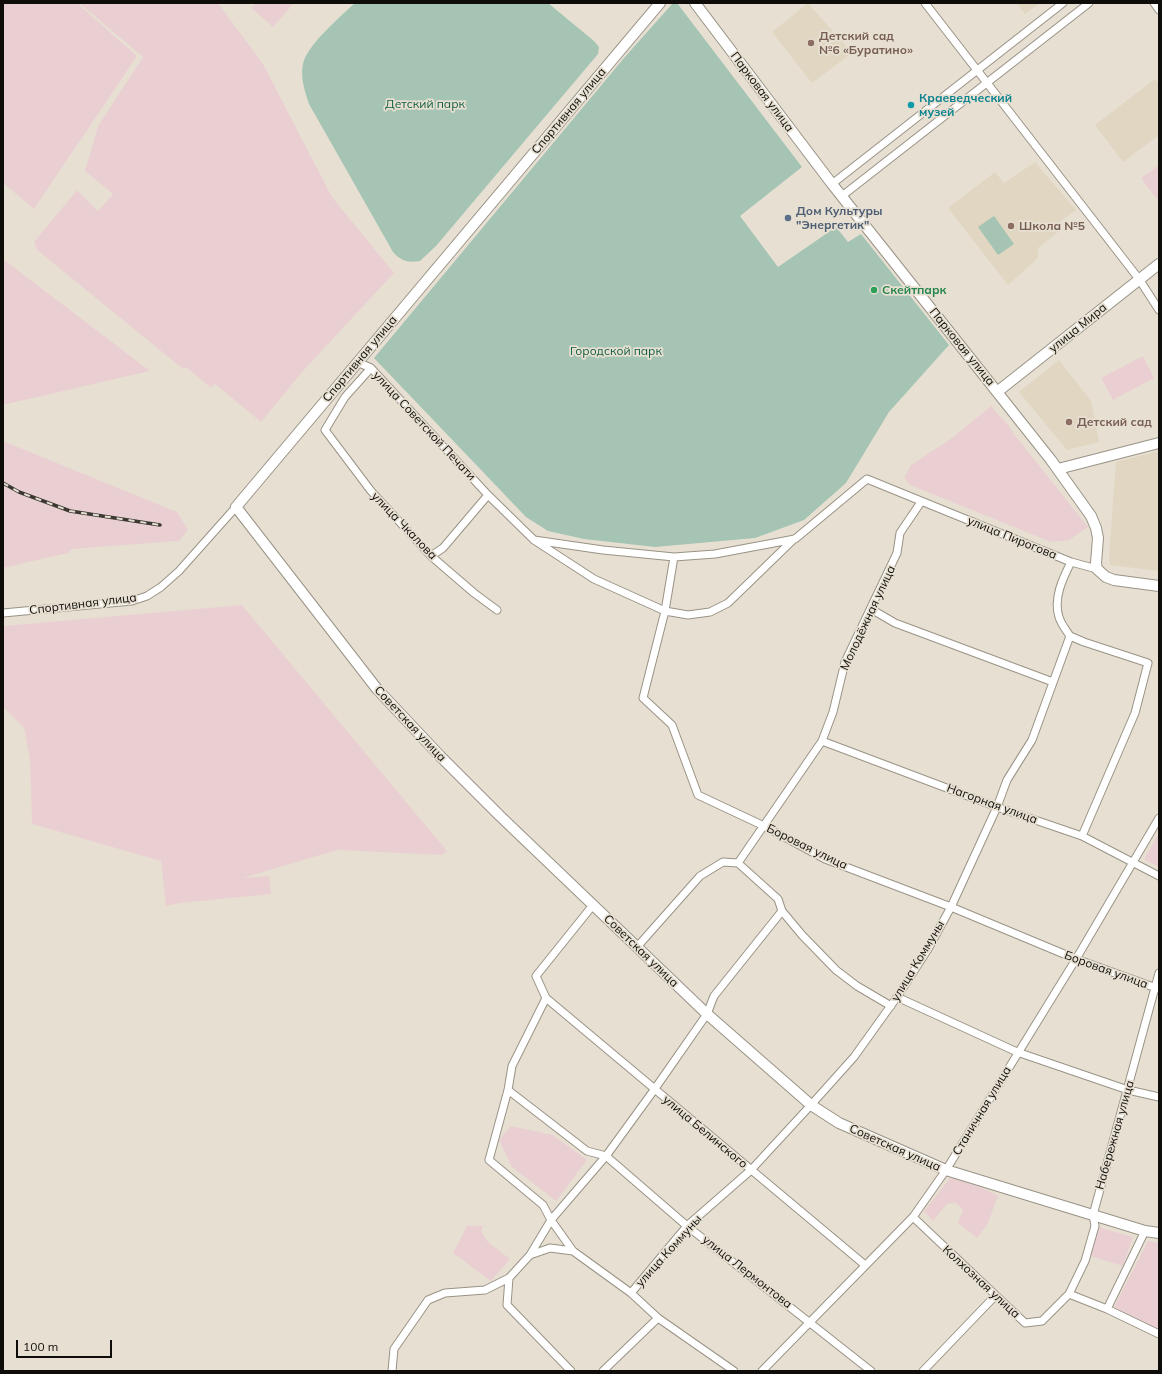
<!DOCTYPE html>
<html>
<head>
<meta charset="utf-8">
<style>
  body { margin:0 }
  #map { position:relative; width:1162px; height:1374px; overflow:hidden; background:#e7e0d2; font-family:Mulish,sans-serif }
  canvas { display:block }
  .frame { position:absolute; inset:0; border:4px solid #0f0d09; pointer-events:none }
  .scale { position:absolute; left:16px; top:1340px; width:96px; height:18px; box-sizing:border-box; border:2px solid #0f0d09; border-top:0; padding-left:5px; font-size:12px; line-height:14px; white-space:nowrap; color:#0f0d09; -webkit-text-stroke:3px #e7e0d2; paint-order:stroke }
</style>
</head>
<body>
<div id="map">
<canvas width="1162" height="1374"></canvas>
<div class="frame"></div>
<div class="scale">100 m</div>
</div>
<script>
const context = document.querySelector('canvas').getContext('2d');
context.lineJoin = 'round';
function fill(path, color) {
  context.fillStyle = color;
  context.fill(path, 'evenodd');
}
function trace(path, color, width, dash) {
  context.strokeStyle = color;
  context.lineWidth = width;
  context.lineCap = dash ? 'butt' : 'round';
  context.setLineDash(dash || []);
  context.stroke(path);
}
function label(font, color, halo, rows, align = 'center') {
  context.font = font + ' Mulish,sans-serif';
  context.lineWidth = 3.5;
  context.setLineDash([]);
  context.textBaseline = 'middle';
  context.strokeStyle = halo;
  context.fillStyle = color;
  for (const [text, x, y, turn = 0] of rows) {
    context.save();
    context.translate(x, y);
    context.rotate((+turn || 0) * Math.PI / 180);
    context.textAlign = isNaN(turn) ? turn : align;
    if (halo) context.strokeText(text, 0, 0);
    context.fillText(text, 0, 0);
    context.restore();
  }
}
fill(new Path2D(`
  M808,3L852,53L812,83L772,32Z
  M1017,3H1040L1025,14Z
  M1155,79L1159,84V135L1123,162L1095,125Z
  M1035,162L1076,210L1058,223L1062,229L1038,248V258L1008,285L948,208L995,172L1004,183Z
  M1059,360L1091,401L1099,442L1067,450L1019,392Z
  M1159,451V571L1110,565L1109,556L1116,462Z`), '#e0d6c1');
fill(new Path2D(`
  M3,3H77L137,56L34,209L3,183Z
  M79,3H218L263,64L332,197L394,273L303,371L261,422L215,384L211,388L186,367L183,369L37,250L34,242L77,190L98,211L113,194L85,171L98,126L143,57Z
  M255,3H294L273,27L251,8Z
  M1159,165V202L1141,178Z
  M3,259L150,371L3,405Z
  M1143,356L1154,378L1113,400L1101,378Z
  M991,406L1009,426L1014,434L1088,527L1069,540L1051,542L910,485L904,478L911,465L952,438Z
  M3,441L177,512L188,530L179,541L72,549L68,553L3,568Z
  M242,605L447,851L442,855L337,850L243,878L269,876L271,894L180,903L166,906L161,861L32,824L30,760L24,728L3,707V626Z
  M1159,833V867L1144,859Z
  M511,1126L553,1135L587,1160L556,1201L512,1167L499,1140Z
  M951,1177L985,1189L998,1196L987,1225L977,1238L958,1223L963,1210L956,1203L947,1204L933,1221L924,1211Z
  M467,1226H483L481,1231L488,1242L510,1259L491,1281L453,1253Z
  M1098,1227L1133,1237L1123,1266L1090,1256Z
  M1148,1241L1159,1243V1329L1130,1316L1114,1307Z`), '#eacfd2');
fill(new Path2D(`
  M355,3H548L594,41L599,47L598,54L436,246L420,261C408,263 401,261 393,252L309,104C305,92 300,77 303,64C307,45 340,17 355,3Z
  M673,3H677L802,167L740,216L778,267L836,227L848,242L861,234L949,345L889,412L846,483L804,520L755,538L655,547L584,539L548,531L526,517L374,358L624,58Z
  M994,216L1014,244L998,255L978,227Z`), '#a5c4b4');
const street = new Path2D(`
  M925,3L1139,279L1159,310
  M1154,3L1159,10
  M832,184L1063,3
  M842,196L1089,3
  M357,362L371,368L488,495L534,540L594,579L665,611L688,615L710,612L728,603L794,539
  M371,368L345,397L325,430L371,491L431,556L474,593L497,610
  M534,540L603,550L674,557L715,554L795,539L867,479L1071,562L1097,569
  M431,556L443,548L488,495
  M674,557L665,611L643,698L672,725L698,795L764,826L825,859L951,907L1076,959L1159,989
  M871,609L895,623L1053,682
  M3,613L132,601L147,596L161,587L179,571L236,507
  M1070,636L1084,642L1148,663L1135,713L1082,836
  M822,741L997,807L1082,836L1159,876
  M738,863L822,741L833,712L845,662L897,553L900,533L921,502
  M738,863L778,899L782,911L802,935L836,970L857,986L891,1006
  M593,905L536,976L546,998L512,1066L508,1090L489,1160L543,1205L551,1220L573,1251L631,1293L658,1318L734,1371
  M637,947L700,876L723,862L738,863
  M897,997L1017,1052L1128,1090L1159,1097
  M546,998L865,1265
  M508,1090L587,1151L606,1156L687,1226L871,1371
  M913,1217L1025,1323L1042,1321L1069,1294L1107,1309L1159,1334
  M530,1255L550,1248L573,1251
  M509,1278L530,1255L551,1220L606,1156L654,1090L707,1014L714,996L782,911
  M631,1293L687,1226L751,1170L811,1105L854,1057L897,997L928,949L951,907L997,807L1007,780L1032,740L1070,636C1066,630 1061,624 1059,617C1053,598 1063,578 1071,562
  M1069,1294L1085,1261L1095,1226L1093,1215L1159,973
  M1107,1309L1145,1231
  M392,1371L394,1349L428,1300L445,1293L485,1290L509,1278L507,1305L571,1371
  M603,1371L658,1318
  M762,1371L913,1217L946,1170L1076,959L1159,818
  M923,1371L995,1296`);
const secondary = new Path2D(`
  M660,3L236,507L377,689L440,756L500,816L707,1014L811,1105L839,1123L946,1170L1145,1231L1159,1233
  M695,3L832,184L1051,460L1091,516L1096,528L1098,538L1096,563L1097,569L1106,577L1114,580L1159,586
  M997,392L1159,264
  M1058,469L1159,443`);
trace(street, '#999386', 9);
trace(secondary, '#999386', 12);
trace(street, '#fff', 7);
trace(secondary, '#fff', 10);
const rail = new Path2D(`
  M3,483L19,492L70,511L160,525`);
trace(rail, '#3c3933', 3.5);
trace(rail, '#e7e0d2', 2, [6]);
for (const [x, y, r, color] of [
  [811,43,4,"#8d6e63"],
  [911,105,4,"#0f9aa8"],
  [788,218,4,"#5c6f8a"],
  [1011,226,4,"#8d6e63"],
  [874,290,4,"#2e9e5b"],
  [1069,422,4,"#8d6e63"]
]) {
  const dot = new Path2D();
  dot.arc(x, y, r, 0, 2 * Math.PI);
  context.fillStyle = color;
  context.fill(dot);
  trace(dot, '#e7e0d2', 1.5);
}
label('bold 12px', '#785e54', '#e7e0d2', [
  ["Детский сад",819,36],
  ["№6 «Буратино»",819,50],
  ["Школа №5",1019,226],
  ["Детский сад",1077,422]
], 'left');
label('12px', '#0f0d09', '#e7e0d2', [
  ["Парковая улица",762,92,53],
  ["Спортивная улица",569,111,-50],
  ["улица Мира",1078,328,-39],
  ["Парковая улица",962,347,51],
  ["Спортивная улица",360,359,-50],
  ["улица Советской Печати",424,426,47],
  ["улица Чкалова",404,526,46],
  ["улица Пирогова",1012,538,22],
  ["Спортивная улица",83,604,-7],
  ["Молодёжная улица",868,618,-65],
  ["Советская улица",410,724,47],
  ["Нагорная улица",992,804,20],
  ["Боровая улица",807,847,26],
  ["Советская улица",641,951,44],
  ["улица Коммуны",918,961,-59],
  ["Боровая улица",1106,970,20],
  ["Станичная улица",982,1111,-59],
  ["улица Белинского",705,1132,40],
  ["Набережная улица",1115,1135,-74],
  ["Советская улица",895,1148,24],
  ["улица Коммуны",669,1251,-48],
  ["улица Лермонтова",747,1272,38],
  ["Колхозная улица",981,1282,43]
]);
label('bold 12px', '#0d838f', '#e7e0d2', [
  ["Краеведческий",919,98],
  ["музей",919,112]
], 'left');
label('12px', '#0f5e42', '#e7e0d2', [
  ["Детский парк",425,104],
  ["Городской парк",616,351]
]);
label('bold 12px', '#4e5e75', '#e7e0d2', [
  ["Дом Культуры",796,211],
  ["\"Энергетик\"",796,225]
], 'left');
label('bold 12px', '#27864d', '#e7e0d2', [
  ["Скейтпарк",882,290]
], 'left');
</script>
</body>
</html>
